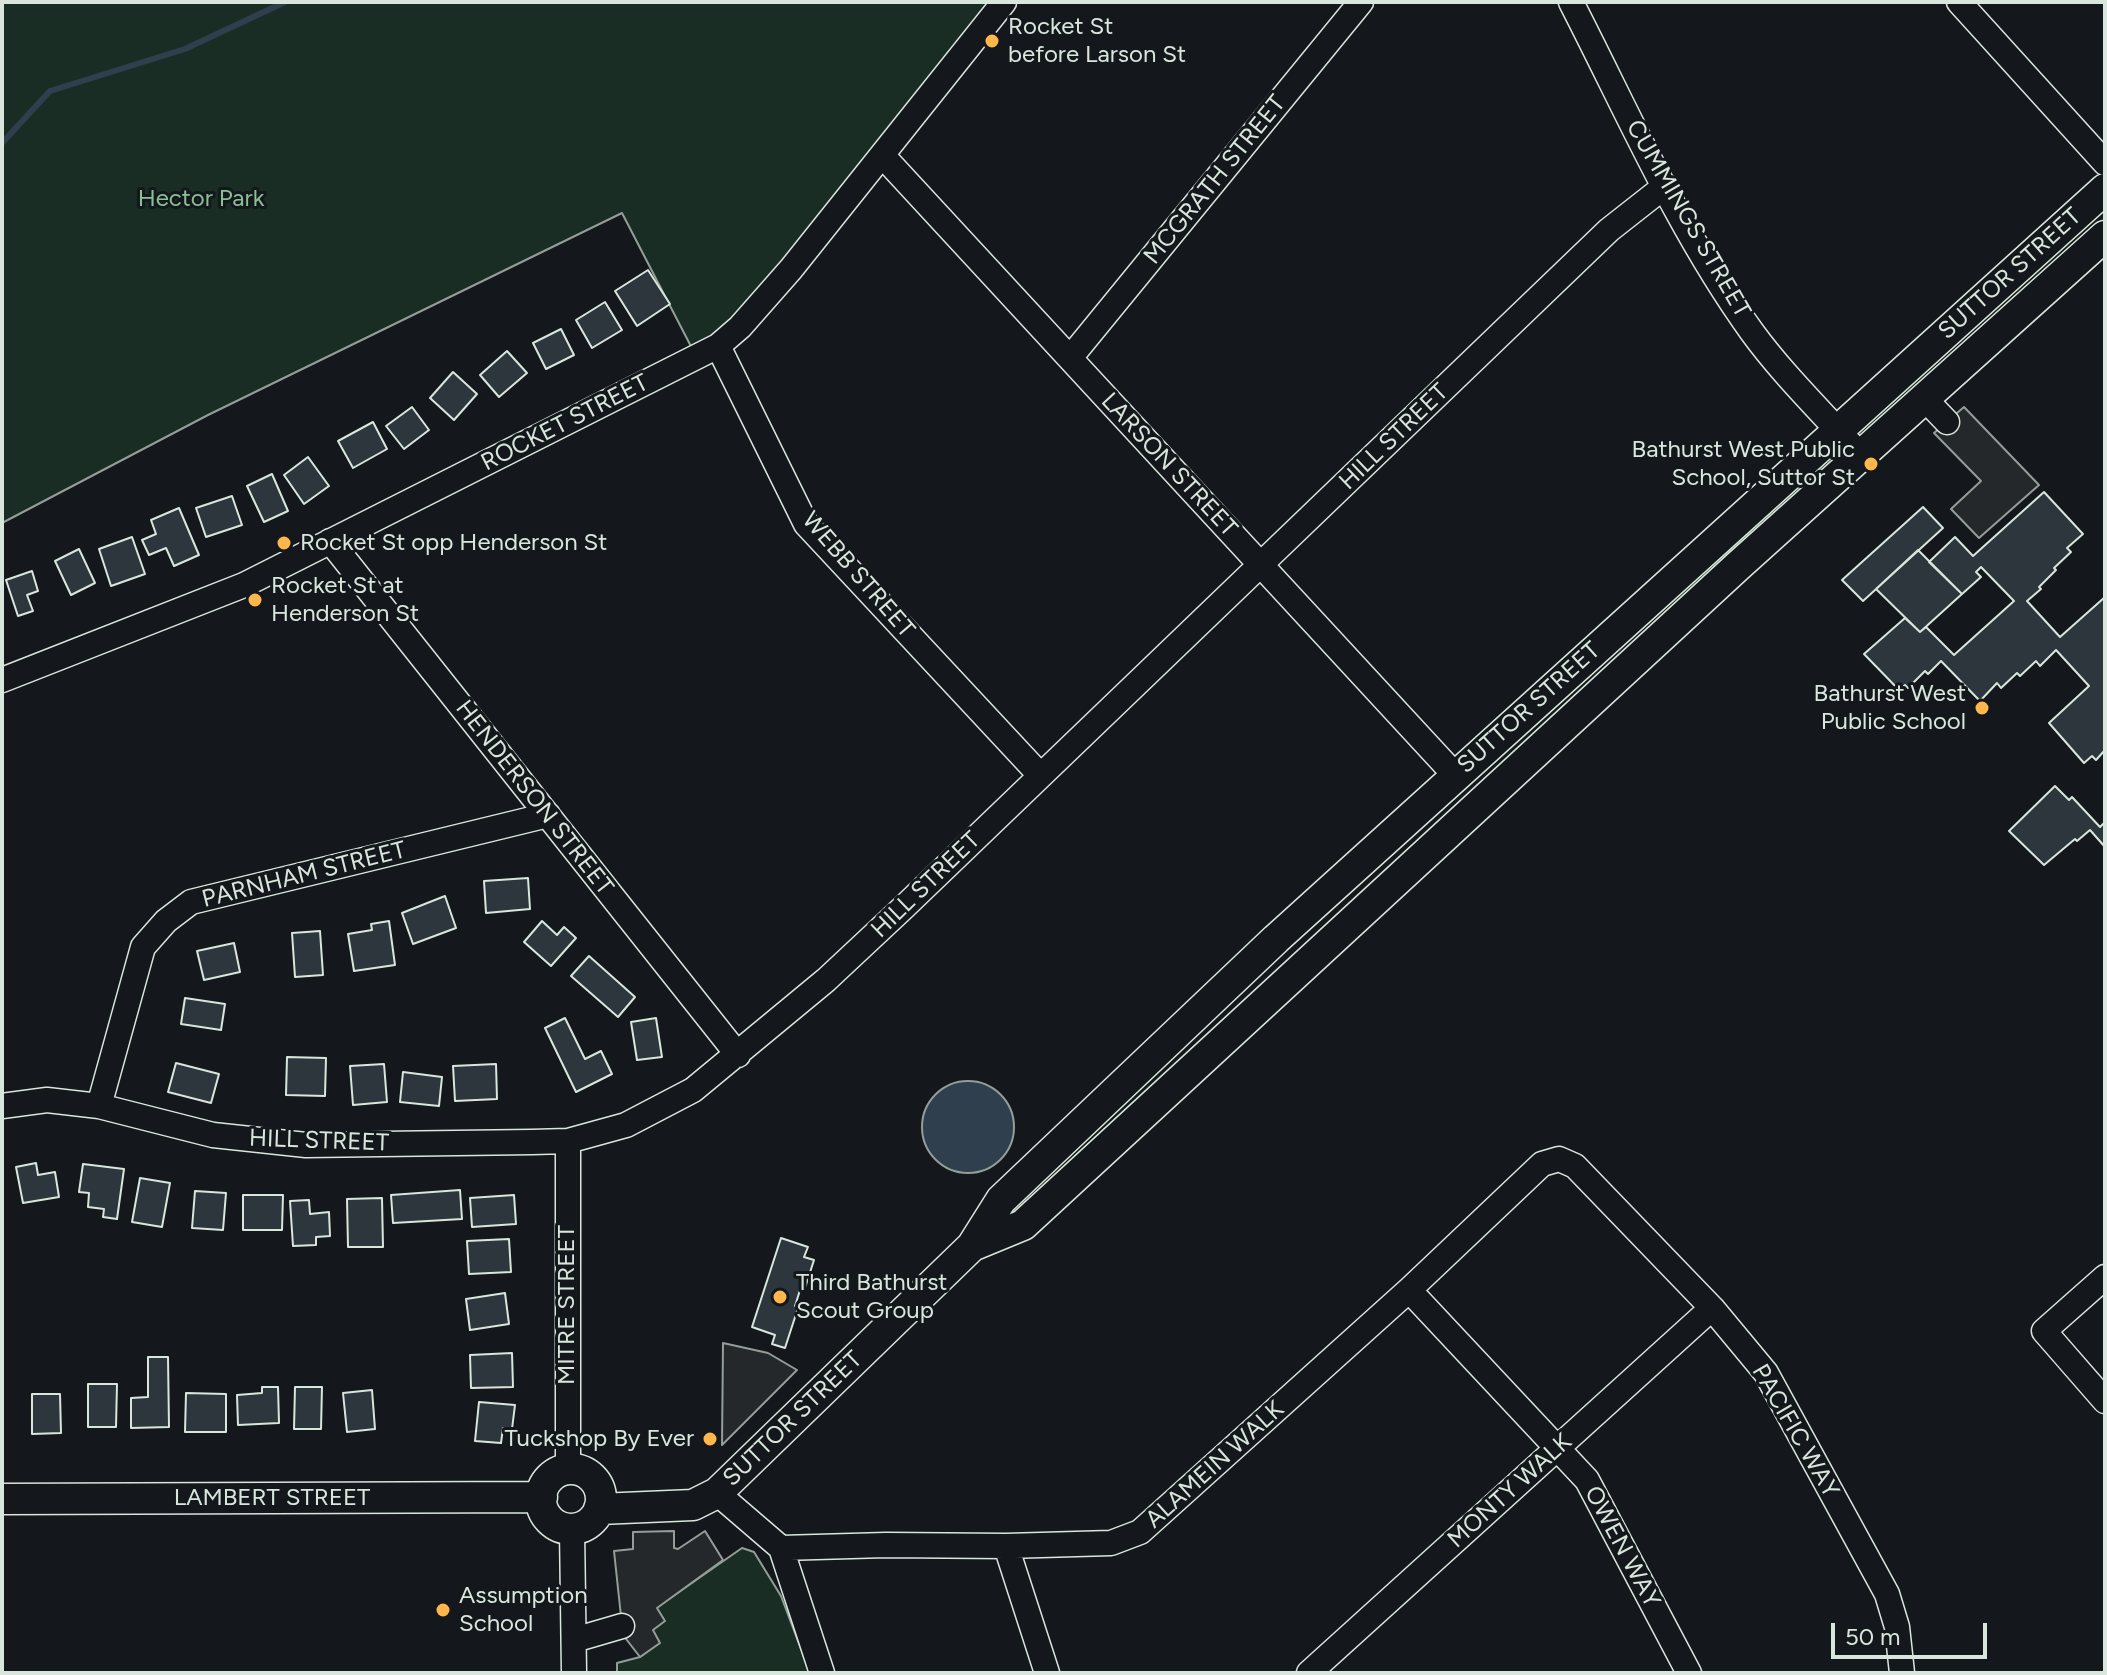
<!DOCTYPE html>
<html>
<head>
<meta charset="utf-8">
<style>
  body { margin:0 }
  #map { position:relative; width:2107px; height:1675px; overflow:hidden; background:#14181c; font-family:Figtree,sans-serif }
  canvas { display:block }
  .frame { position:absolute; inset:0; border:4px solid #d8e6dc; pointer-events:none }
  .scale { position:absolute; left:1831px; top:1623px; width:156px; height:36px; box-sizing:border-box; border:4px solid #d8e6dc; border-top:0; padding-left:10px; font-size:24px; line-height:28px; white-space:nowrap; color:#d8e6dc; -webkit-text-stroke:6px #14181c; paint-order:stroke }
</style>
</head>
<body>
<div id="map">
<canvas width="2107" height="1675"></canvas>
<div class="frame"></div>
<div class="scale">50 m</div>
</div>
<script>
const context = document.querySelector('canvas').getContext('2d');
context.lineJoin = 'round';
function fill(path, color) {
  context.fillStyle = color;
  context.fill(path, 'evenodd');
}
function trace(path, color, width, dash) {
  context.strokeStyle = color;
  context.lineWidth = width;
  context.lineCap = dash ? 'butt' : 'round';
  context.setLineDash(dash || []);
  context.stroke(path);
}
function label(font, color, halo, rows, align = 'center') {
  context.font = font + ' Figtree,sans-serif';
  context.lineWidth = 6;
  context.setLineDash([]);
  context.textBaseline = 'middle';
  context.strokeStyle = halo;
  context.fillStyle = color;
  for (const [text, x, y, turn = 0] of rows) {
    context.save();
    context.translate(x, y);
    context.rotate((+turn || 0) * Math.PI / 180);
    context.textAlign = isNaN(turn) ? turn : align;
    if (halo) context.strokeText(text, 0, 0);
    context.fillText(text, 0, 0);
    context.restore();
  }
}
const green = new Path2D(`
  M2,2H1004L791,269L697,358L622,213L208,415L2,523Z
  M742,1548L754,1552L781,1596L810,1673H617V1663L640,1657L659,1643L652,1630L656,1608Z`);
fill(green, '#1a2d24');
trace(green, '#939e99', 2);
const parking = new Path2D(`
  M1964,407L2039,485L1979,538L1951,509L1981,481L1934,433Z
  M723,1343L768,1353L797,1370L722,1445Z
  M674,1531V1548L678,1549L705,1531L723,1560L657,1608L665,1621L653,1630L660,1643L640,1657L623,1635L614,1551L633,1549V1532Z`);
fill(parking, '#24282b');
trace(parking, '#939e99', 2);
const water = new Path2D(`
  M922 1127a46 46 0 1 1 92 0a46 46 0 1 1-92 0Z`);
fill(water, '#2f3f4d');
trace(water, '#939e99', 2);
trace(new Path2D(`
  M2,143L50,91L185,49L285,2`), '#2f3f4d', 6);
const building = new Path2D(`
  M648,270L670,304L637,326L615,291Z
  M605,302L622,330L592,348L576,320Z
  M561,329L574,355L546,369L533,343Z
  M507,351L527,373L499,397L480,375Z
  M453,372L477,394L454,420L430,398Z
  M412,407L429,430L404,449L386,426Z
  M373,422L387,449L353,468L338,441Z
  M308,457L329,486L304,504L284,475Z
  M272,474L288,511L264,522L247,486Z
  M2044,492L2083,534L2067,548L2071,552L2054,568L2056,570L2039,587L2041,589L2027,601L2060,637L2105,597V750L2096,760L2092,756L2084,763L2049,723L2089,686L2056,650L2040,666L2036,661L2020,676L2017,673L2001,688L1997,683L1980,701L1941,661L1928,674L1925,671L1908,688L1905,685L1899,690L1864,654L1905,618L1920,632L1926,627L1954,655L2014,601L1981,567L1976,572L1981,577L1962,594L1929,562L1955,537L1973,556Z
  M232,496L242,525L206,537L196,508Z
  M1923,507L1943,528L1863,601L1842,580Z
  M179,508L199,555L174,566L166,548L149,555L142,540L156,534L151,520Z
  M132,537L145,574L111,586L99,549Z
  M79,549L95,583L71,595L55,561Z
  M1918,550L1962,594L1920,632L1876,589Z
  M32,571L38,591L27,595L33,611L18,616L6,580Z
  M2055,786L2069,800L2072,797L2100,827L2105,822V847L2090,830L2077,841L2075,839L2044,865L2009,831Z
  M528,878L530,909L486,913L484,881Z
  M445,896L456,928L413,944L402,913Z
  M389,921L395,965L354,971L348,934L372,930L371,924Z
  M542,921L557,935L564,927L576,938L551,966L524,942Z
  M320,931L323,975L295,977L292,933Z
  M234,943L240,972L204,980L197,951Z
  M589,956L635,997L618,1017L571,976Z
  M185,998L225,1004L221,1030L181,1024Z
  M565,1018L585,1059L601,1051L612,1074L576,1092L545,1028Z
  M656,1018L662,1057L637,1060L631,1022Z
  M287,1057L326,1058L325,1096L286,1095Z
  M176,1063L219,1074L211,1103L168,1092Z
  M384,1064L387,1102L353,1105L350,1066Z
  M496,1064L497,1099L455,1101L453,1066Z
  M403,1072L442,1077L439,1106L400,1102Z
  M36,1163L38,1175L55,1172L59,1197L23,1203L16,1167Z
  M83,1164L124,1169L117,1219L103,1217L104,1209L88,1207L89,1193L79,1192Z
  M140,1178L170,1183L162,1227L132,1222Z
  M460,1190L462,1219L393,1223L391,1195Z
  M195,1191L226,1193L223,1230L192,1228Z
  M243,1195H283L282,1230H243Z
  M514,1195L516,1224L472,1227L470,1198Z
  M382,1198L383,1247H348L347,1199Z
  M309,1200L310,1214L329,1212L330,1236L316,1237V1245L293,1246L290,1201Z
  M781,1238L808,1247L804,1257L814,1260L805,1288L801,1287L795,1306L798,1308L785,1348L772,1344L775,1335L752,1327Z
  M509,1239L511,1272L469,1274L467,1241Z
  M505,1293L509,1324L470,1330L466,1299Z
  M512,1353L513,1387L471,1388L470,1355Z
  M148,1357H168L169,1427L131,1428V1398L148,1397Z
  M88,1384H117L116,1427H88Z
  M262,1387H278L279,1423L238,1425L237,1395L262,1393Z
  M295,1387H322L321,1429H294Z
  M372,1390L375,1429L347,1432L343,1393Z
  M186,1393L226,1394V1432H185Z
  M32,1394H60L61,1433L32,1434Z
  M479,1402L515,1405L512,1429L503,1428L501,1443L475,1441Z`);
fill(building, '#2c363c');
trace(building, '#d8e6dc', 2);
const minor = new Path2D(`
  M1571,2C1628,113 1679,231 1752,332C1784,376 1825,415 1861,456
  M1959,2L2105,163
  M882,155L1455,775
  M718,346L806,524L1040,775
  M1070,358L1361,2
  M1925,399L1947,422
  M330,541L738,1055
  M2,680L244,585L718,346L740,327L791,269L1004,2
  M2,1106L47,1100L99,1106L213,1135L306,1145L532,1142L568,1141L626,1125L693,1090L826,980L903,908L1609,230L1665,186
  M99,1106L143,947L166,921L191,902L548,815
  M568,1141V1470
  M2105,1277L2044,1331L2105,1401
  M1409,1290L1587,1480L1689,1673
  M717,1493L781,1548L822,1673
  M572,1529L574,1673
  M1006,1546L1047,1673
  M781,1548L886,1545L1006,1546L1111,1543L1140,1532L1409,1290L1542,1164L1559,1159L1575,1166L1712,1308L1766,1373L1887,1594L1897,1627L1902,1673
  M574,1640L622,1626
  M1309,1673L1712,1308`);
const major = new Path2D(`
  M972,1246L1023,1225L1739,565L2105,236
  M541 1499a30 30 0 1 1 60 0a30 30 0 1 1-60 0Z
  M2,1499L542,1497
  M599,1509L693,1505L717,1493L972,1246L1001,1200L1276,939L2105,189`);
trace(minor, '#d8e6dc', 27);
trace(major, '#d8e6dc', 33);
trace(minor, '#14181c', 24);
trace(major, '#14181c', 30);
for (const [x, y, r, color] of [
  [992,41,8,"#ffb74d"],
  [1871,464,8,"#ffb74d"],
  [284,543,8,"#ffb74d"],
  [255,600,8,"#ffb74d"],
  [1982,708,8,"#ffb74d"],
  [780,1297,8,"#ffb74d"],
  [710,1439,8,"#ffb74d"],
  [443,1610,8,"#ffb74d"]
]) {
  const dot = new Path2D();
  dot.arc(x, y, r, 0, 2 * Math.PI);
  context.fillStyle = color;
  context.fill(dot);
  trace(dot, '#14181c', 3);
}
label('24px', '#d8e6dc', '#14181c', [
  ["Rocket St",1008,27],
  ["before Larson St",1008,55],
  ["Bathurst West Public",1855,450,"right"],
  ["School, Suttor St",1855,478,"right"],
  ["Rocket St opp Henderson St",300,543],
  ["Rocket St at",271,586],
  ["Henderson St",271,614],
  ["Bathurst West",1966,694,"right"],
  ["Public School",1966,722,"right"],
  ["Third Bathurst",796,1283],
  ["Scout Group",796,1311],
  ["Tuckshop By Ever",694,1439,"right"],
  ["Assumption",459,1596],
  ["School",459,1624]
], 'left');
label('24px', '#d8e6dc', '#14181c', [
  ["MCGRATH STREET",1215,180,-51],
  ["CUMMINGS STREET",1688,219,60],
  ["SUTTOR STREET",2010,274,-42],
  ["ROCKET STREET",565,423,-27],
  ["HILL STREET",1394,437,-44],
  ["LARSON STREET",1169,465,47],
  ["WEBB STREET",858,575,49],
  ["SUTTOR STREET",1529,708,-42],
  ["HENDERSON STREET",534,798,52],
  ["PARNHAM STREET",304,875,-14],
  ["HILL STREET",926,885,-44],
  ["HILL STREET",319,1141,2],
  ["MITRE STREET",567,1305,-90],
  ["SUTTOR STREET",793,1419,-44],
  ["PACIFIC WAY",1795,1431,60],
  ["ALAMEIN WALK",1215,1465,-42],
  ["MONTY WALK",1510,1491,-42],
  ["LAMBERT STREET",272,1498],
  ["OWEN WAY",1622,1547,62]
]);
label('24px', '#8ac095', '#14181c', [
  ["Hector Park",201,199]
]);
</script>
</body>
</html>
